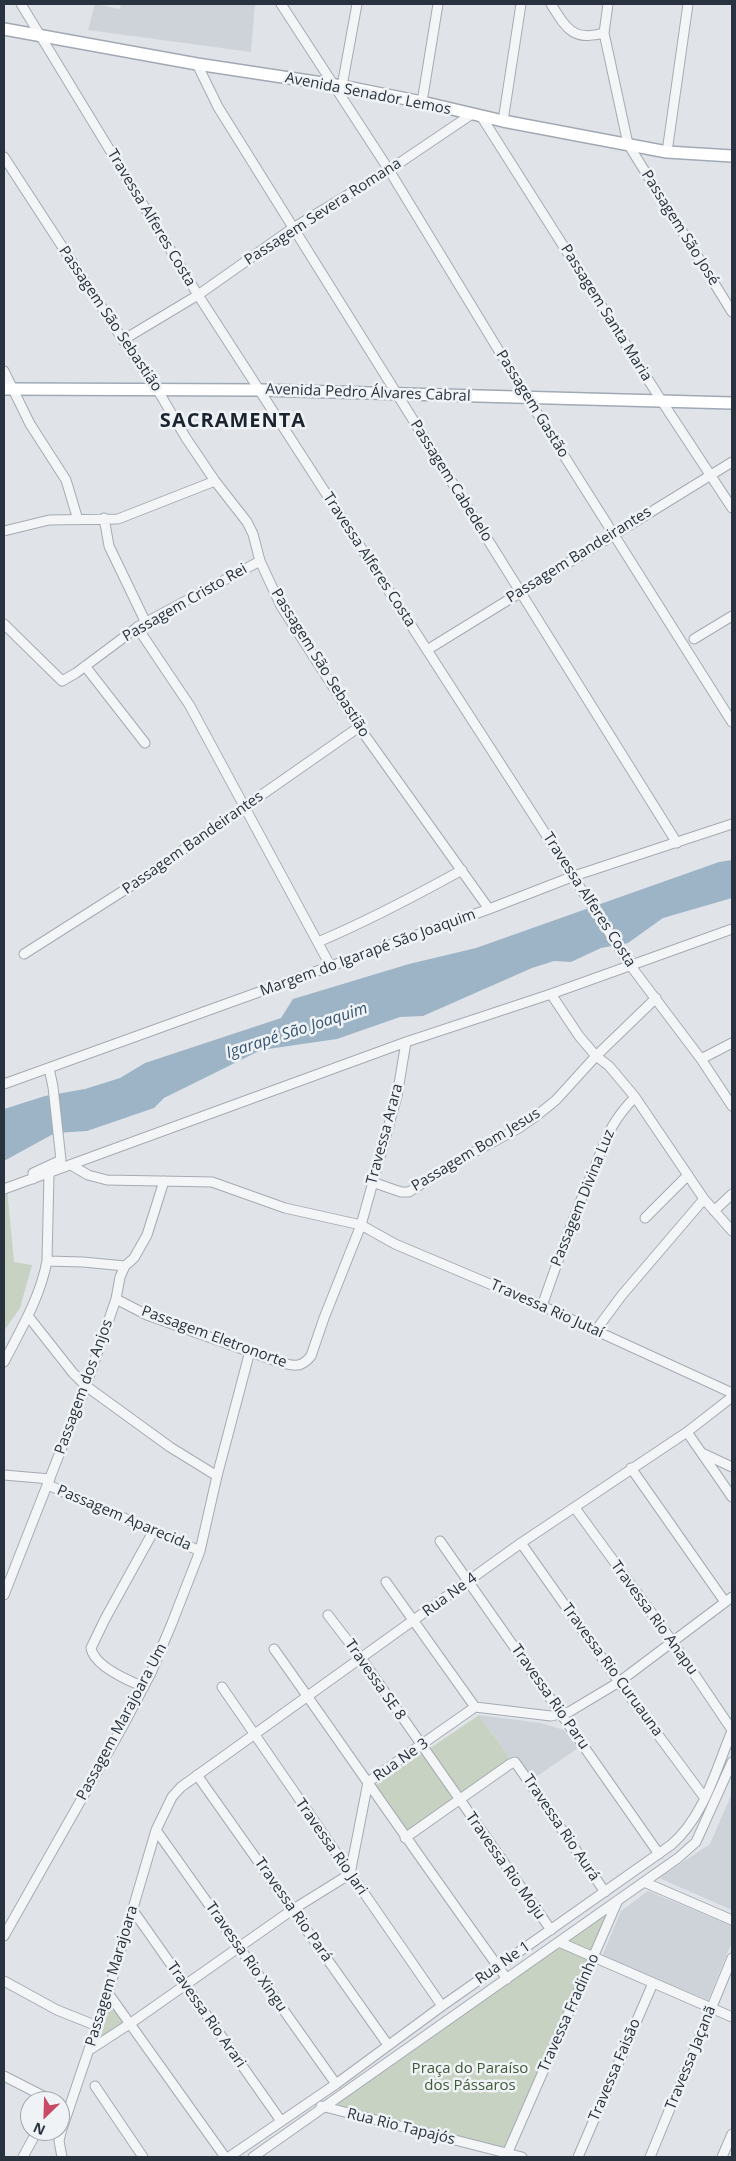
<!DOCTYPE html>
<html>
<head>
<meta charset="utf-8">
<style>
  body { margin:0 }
  #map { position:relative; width:736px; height:2161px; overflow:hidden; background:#e0e4e9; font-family:"Open Sans",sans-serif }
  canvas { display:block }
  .frame { position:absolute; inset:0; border:5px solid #29333f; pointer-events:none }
  .north { position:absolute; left:20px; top:2091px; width:50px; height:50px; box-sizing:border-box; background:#f0f3f6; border:1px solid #a0a6ad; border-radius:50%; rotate:204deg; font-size:14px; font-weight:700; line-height:20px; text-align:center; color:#29333f }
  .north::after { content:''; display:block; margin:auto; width:18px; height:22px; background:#c94a66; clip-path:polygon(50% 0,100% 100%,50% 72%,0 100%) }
</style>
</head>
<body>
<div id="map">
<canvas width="736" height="2161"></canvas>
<div class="frame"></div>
<div class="north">N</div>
</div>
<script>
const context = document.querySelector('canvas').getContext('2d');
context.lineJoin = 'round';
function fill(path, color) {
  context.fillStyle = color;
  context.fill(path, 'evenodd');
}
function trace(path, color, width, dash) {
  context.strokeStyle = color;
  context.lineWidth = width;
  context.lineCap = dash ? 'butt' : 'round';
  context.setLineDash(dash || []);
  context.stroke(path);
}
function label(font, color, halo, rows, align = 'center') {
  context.font = font + ' "Open Sans",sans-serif';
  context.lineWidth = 5;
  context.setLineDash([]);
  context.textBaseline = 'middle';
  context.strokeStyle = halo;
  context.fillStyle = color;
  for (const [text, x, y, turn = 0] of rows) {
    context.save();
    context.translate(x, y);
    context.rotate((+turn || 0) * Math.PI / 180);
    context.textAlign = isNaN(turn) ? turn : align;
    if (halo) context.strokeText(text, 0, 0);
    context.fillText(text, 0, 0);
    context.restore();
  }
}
fill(new Path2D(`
  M95,4L120,9L121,4H255L251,52L88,30Z
  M479,1715L541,1723L564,1730L578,1748L533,1779L517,1756L510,1759Z
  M732,1793V1910L659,1878L710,1844Z
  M648,1891L732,1926V1942L708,2000L602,1956L621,1911Z`), '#ced3da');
fill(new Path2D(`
  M7,1188L14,1262L32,1265L20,1308L4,1331V1189Z
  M479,1715L510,1759L407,1831L374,1786Z
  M609,1909L507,2149L324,2104Z
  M110,2003L126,2022L101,2037Z`), '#c7d2c2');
fill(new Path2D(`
  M732,860V898L663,918L628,943L601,948L571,962L554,961L532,968L423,1016L400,1017L337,1039L261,1050L164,1098L154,1108L87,1131L55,1133L4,1161V1109L45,1096L85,1089L120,1078L145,1063L281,1018L293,999L409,964L476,948L719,862Z`), '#9db4c7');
const minor = new Path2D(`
  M21,4L198,295L427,650L630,965L701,1059L732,1106
  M281,4L389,170L527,397L732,722
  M551,4C566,28 573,42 604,33
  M608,4L604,33L628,144L732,312
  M197,64L218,107L677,843
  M342,86L357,4
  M422,102L438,4
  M481,116L661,400L732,508
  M503,121L521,4
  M667,152L688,4
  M4,157L123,340L157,389L186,438L215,481L247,522L253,534L260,561L281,606L359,727L489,909
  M123,340L198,295L293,228L389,170L472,114
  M4,371L30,424L66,480L78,520
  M104,518L109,546L146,623
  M4,531L49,520L118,519L215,481
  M4,624L62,681L76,673L139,626L260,561
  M137,627L190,706L331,967
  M694,639L732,616
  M427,650L732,462
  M85,666L145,743
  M318,942C368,921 415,896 462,870
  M24,954L134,884L359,727
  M551,994L579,1036L596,1056L609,1066L635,1097L704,1199L732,1231
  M701,1059L732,1043
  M4,1084L489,909L574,876L732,824
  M71,1165L88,1175L107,1180L212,1182L285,1208L361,1225L395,1244L542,1306L732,1393
  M33,1179V1173L61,1160L53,1087L49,1068
  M372,1182L401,1192H409L452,1164L519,1128L540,1113L556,1100L596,1056L656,998
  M4,1189L406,1042L551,994L732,929
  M714,1211L732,1194
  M645,1218L688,1175
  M47,1261L83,1262L125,1266
  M116,1299L147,1315L276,1361C291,1365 300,1370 311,1356L324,1318L361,1225L397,1096L406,1042
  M542,1306C558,1260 574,1214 594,1169C607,1137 610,1123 635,1097
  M28,1316L73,1373L86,1386L170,1447L217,1476
  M596,1330L622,1295L704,1199
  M4,1362C21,1329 40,1298 47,1261L49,1173
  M687,1432L732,1497
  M702,1453L732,1467
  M631,1468L725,1602
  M4,1475L50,1479
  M48,1485L200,1551
  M575,1508L672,1641L732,1730
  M440,1541L659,1854
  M521,1543L619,1682L704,1797
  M386,1582L475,1707
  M4,1595L86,1386L116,1299L120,1277L125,1266L134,1258L147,1235L164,1181
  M328,1615L361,1658L551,1930
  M274,1649C352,1759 428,1870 507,1979
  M144,1687C129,1681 94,1666 91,1648L105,1619L153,1532
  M222,1687L442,2006
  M197,1775L388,2045
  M156,1830L336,2084
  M405,1838L510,1764L515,1762L605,1892
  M644,1882L732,1920
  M132,1909L281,2121
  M4,1936L124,1724L151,1673L172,1623L200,1551L217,1476L250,1351
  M559,1942L732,2017
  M4,1981L57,2010L97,2026
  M108,1993L225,2157
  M91,2049L131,2023L292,1910L350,1874L368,1782L475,1707L551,1716L569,1712L619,1682L732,1597
  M4,2076L53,2101
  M95,2086L143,2157
  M60,2105L69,2109
  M321,2106L522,2157
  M507,2154L618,1900
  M23,2157L37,2131
  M62,2157L59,2141L61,2132L108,1993L156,1830L172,1797L181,1787L521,1543L687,1432L732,1397
  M229,2157L336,2084L442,2006L671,1845C704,1817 716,1769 732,1731
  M253,2157L678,1858L696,1842L732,1762
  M578,2157L653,1983
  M650,2157L732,1958
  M722,2157L732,2134`);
const major = new Path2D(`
  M4,29L197,64L342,86L422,102L503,121L667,152L732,156
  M4,389L261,390L732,403`);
trace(minor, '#a5abb3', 11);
trace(major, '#a0a9b4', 14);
trace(minor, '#f3f5f7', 9);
trace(major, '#fff', 11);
label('15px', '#29333f', '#f0f3f6', [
  ["Avenida Senador Lemos",368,94,11],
  ["Passagem Severa Romana",323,212,-33],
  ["Travessa Alferes Costa",151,218,59],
  ["Passagem São José",680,228,58],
  ["Passagem Santa Maria",606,313,58],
  ["Passagem São Sebastião",110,319,56],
  ["Avenida Pedro Álvares Cabral",368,393,2],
  ["Passagem Gastão",532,404,58],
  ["Passagem Cabedelo",451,481,58],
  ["Passagem Bandeirantes",579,555,-32],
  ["Travessa Alferes Costa",369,560,57],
  ["Passagem Cristo Rei",185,603,-30],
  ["Passagem São Sebastião",320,663,58],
  ["Passagem Bandeirantes",193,843,-35],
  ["Travessa Alferes Costa",589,900,57],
  ["Margem do Igarapé São Joaquim",368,953,-20],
  ["Travessa Arara",385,1134,-75],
  ["Passagem Bom Jesus",476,1150,-31],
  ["Passagem Divina Luz",583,1198,-68],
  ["Travessa Rio Jutaí",547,1309,24],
  ["Passagem Eletronorte",214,1337,20],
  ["Passagem dos Anjos",84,1387,-70],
  ["Passagem Aparecida",124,1518,23],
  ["Rua Ne 4",450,1595,-36],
  ["Travessa Rio Anapu",654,1618,54],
  ["Travessa Rio Curuauna",612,1670,54],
  ["Travessa SE 8",375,1680,55],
  ["Travessa Rio Paru",550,1697,55],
  ["Passagem Marajoara Um",122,1722,-62],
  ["Rua Ne 3",401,1760,-35],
  ["Travessa Rio Aurá",561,1828,56],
  ["Travessa Rio Jari",331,1847,55],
  ["Travessa Rio Moju",505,1866,55],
  ["Travessa Rio Pará",293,1910,55],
  ["Travessa Rio Xingu",246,1957,55],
  ["Rua Ne 1",503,1963,-35],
  ["Passagem Marajoara",112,1976,-73],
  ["Travessa Fradinho",569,2013,-66],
  ["Travessa Rio Arari",206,2015,55],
  ["Travessa Jaçanã",691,2058,-68],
  ["Travessa Faisão",615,2070,-67],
  ["Rua Rio Tapajós",401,2127,14]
]);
label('15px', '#405b37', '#f0f3f6', [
  ["Praça do Paraíso",470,2069],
  ["dos Pássaros",470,2086]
]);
label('italic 16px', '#355472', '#f0f3f6', [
  ["Igarapé São Joaquim",297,1031,-18]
]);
context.letterSpacing = '1px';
label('bold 20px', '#1c2430', '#f0f3f6', [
  ["SACRAMENTA",233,421]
]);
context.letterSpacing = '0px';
</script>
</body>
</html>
